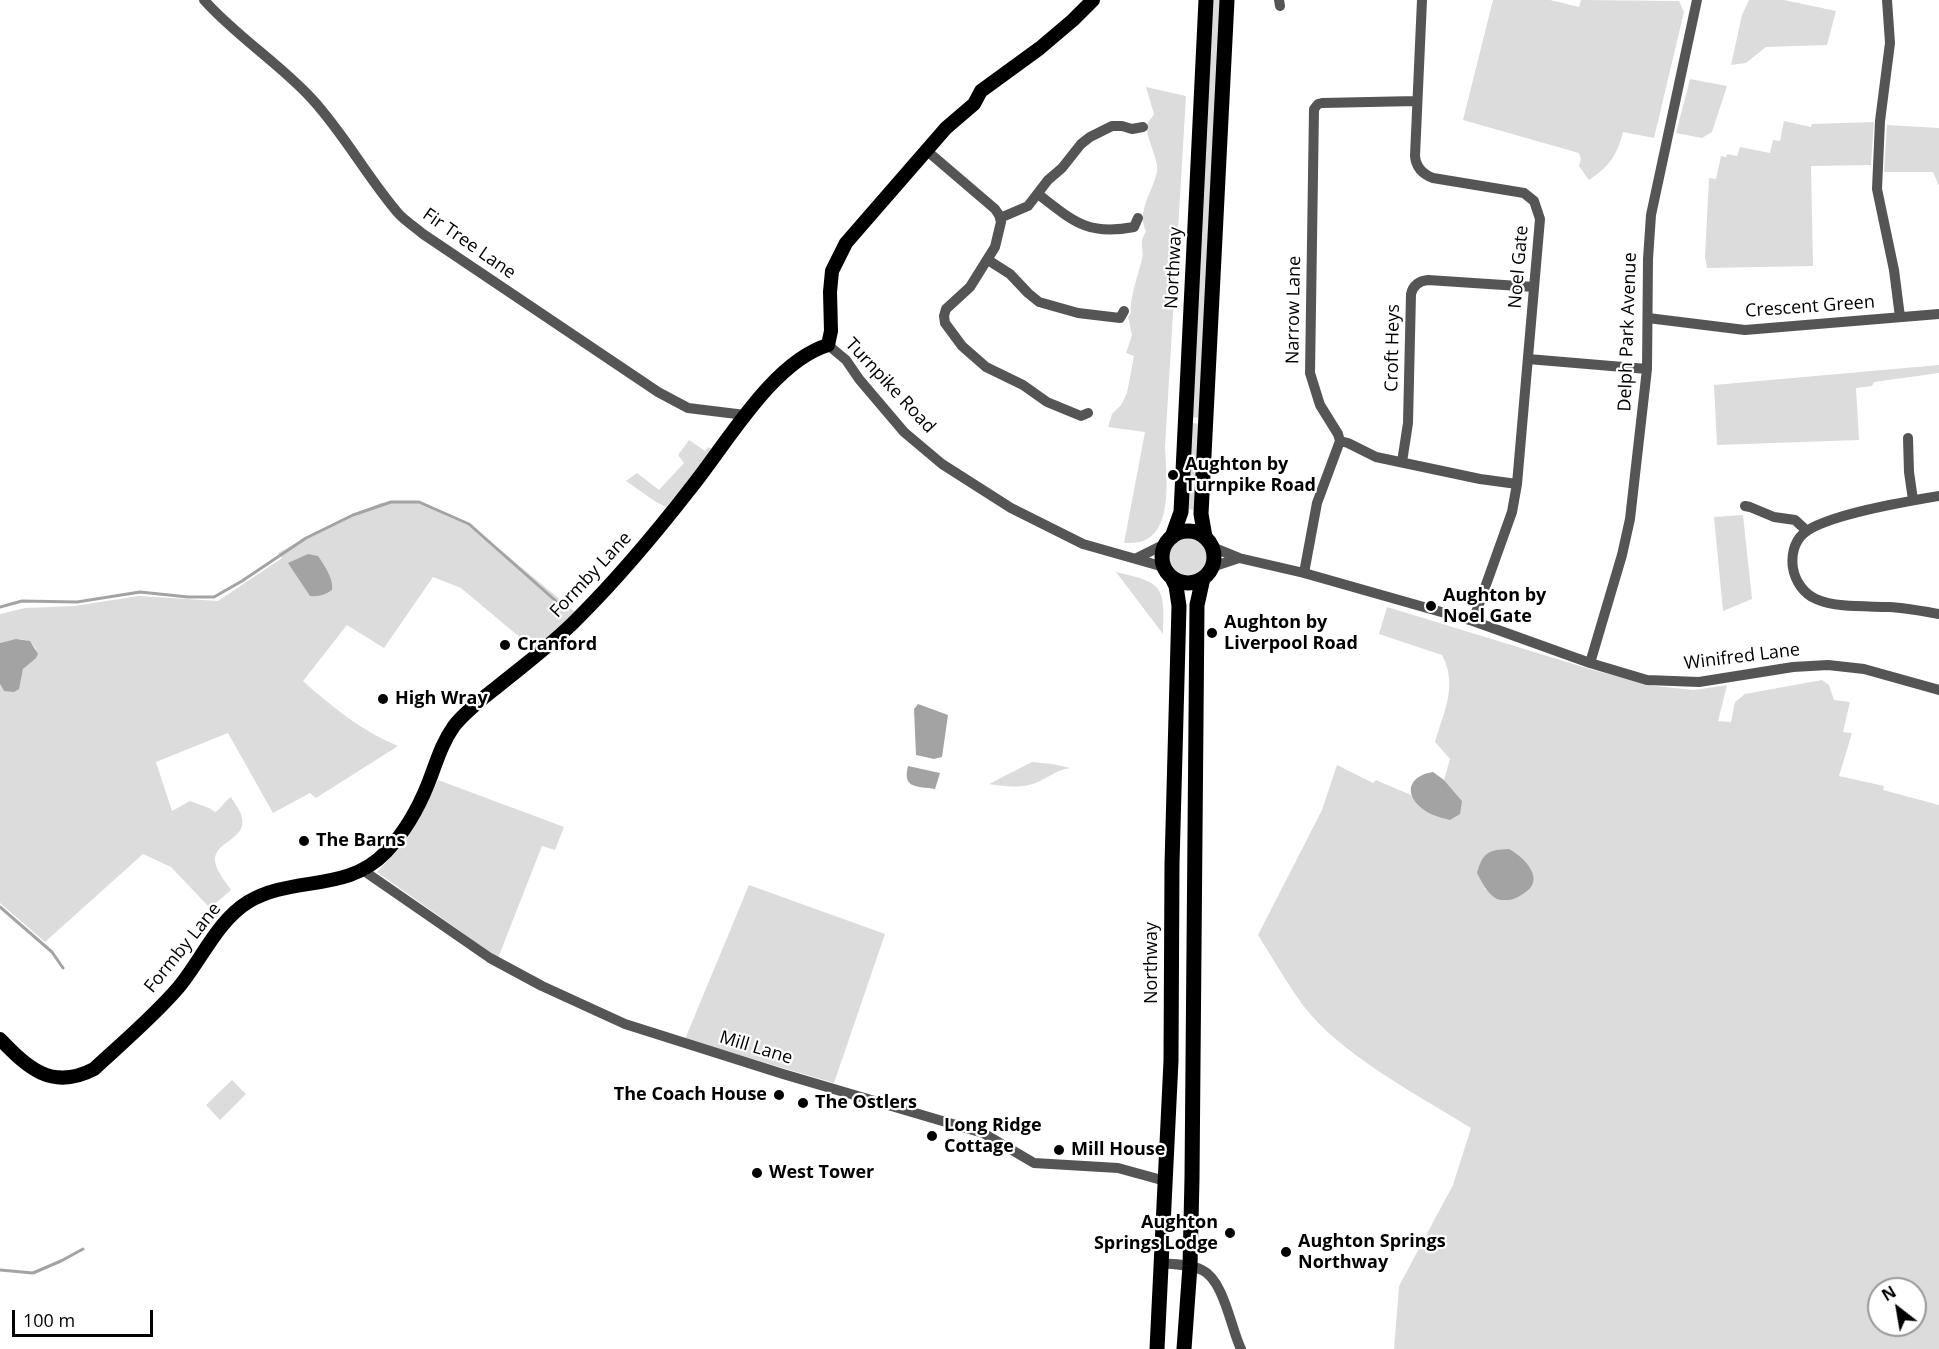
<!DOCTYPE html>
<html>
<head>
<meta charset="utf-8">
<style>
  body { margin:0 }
  #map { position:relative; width:1939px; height:1349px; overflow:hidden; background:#fff; font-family:"Open Sans",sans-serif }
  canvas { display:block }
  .north { position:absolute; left:1867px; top:1277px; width:60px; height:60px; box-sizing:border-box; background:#fff; border:2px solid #999; border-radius:50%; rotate:329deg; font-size:16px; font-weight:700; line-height:24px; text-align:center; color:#000 }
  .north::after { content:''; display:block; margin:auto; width:21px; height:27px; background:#000; clip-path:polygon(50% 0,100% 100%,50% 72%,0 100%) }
  .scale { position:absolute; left:12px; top:1310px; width:141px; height:27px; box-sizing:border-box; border:3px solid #000; border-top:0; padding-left:8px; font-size:18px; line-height:21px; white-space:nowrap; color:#000; -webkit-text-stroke:4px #fff; paint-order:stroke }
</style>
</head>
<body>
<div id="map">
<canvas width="1939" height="1349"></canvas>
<div class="north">N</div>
<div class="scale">100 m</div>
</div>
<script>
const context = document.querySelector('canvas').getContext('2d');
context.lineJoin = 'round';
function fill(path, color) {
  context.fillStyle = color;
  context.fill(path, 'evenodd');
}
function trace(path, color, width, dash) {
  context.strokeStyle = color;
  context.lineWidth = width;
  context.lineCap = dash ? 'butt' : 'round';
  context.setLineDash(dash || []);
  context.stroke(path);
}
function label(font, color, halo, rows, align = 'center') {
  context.font = font + ' "Open Sans",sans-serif';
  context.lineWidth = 4.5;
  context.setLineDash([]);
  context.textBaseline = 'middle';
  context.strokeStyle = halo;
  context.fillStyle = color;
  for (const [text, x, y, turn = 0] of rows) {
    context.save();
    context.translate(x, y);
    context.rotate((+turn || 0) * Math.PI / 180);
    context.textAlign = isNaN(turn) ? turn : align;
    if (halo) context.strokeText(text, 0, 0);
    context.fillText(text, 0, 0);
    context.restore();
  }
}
fill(new Path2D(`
  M1213,0H1222L1201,418L1192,417Z
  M1493,0H1550L1579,7L1581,0L1679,1L1684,12L1654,138L1623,132C1617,155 1610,166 1589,180L1579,166L1581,159L1579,153L1463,120Z
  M1749,0H1784L1836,11L1827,45L1766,47L1746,63L1731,65L1742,15Z
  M1690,79L1727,86L1712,132L1702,138L1676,133Z
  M1146,87L1186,96L1165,447C1166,473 1174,530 1143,541C1137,543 1130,543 1124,543L1145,432L1108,427L1112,414L1121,405L1127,393L1134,356L1126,353L1132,335L1128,317L1131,312C1129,301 1139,271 1142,259C1144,253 1141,246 1142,240C1143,236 1145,234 1146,231C1136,212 1153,191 1157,172C1160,159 1142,133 1148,122C1150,119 1153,117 1154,114Z
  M1784,121L1811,127L1812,124L1874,122L1871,165L1811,166L1813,266L1707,268L1705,257L1709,178L1716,179L1721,156L1726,157L1727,154L1737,156L1740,147L1770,153L1773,140L1780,141Z
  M1887,125L1939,128V186L1933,172H1884Z
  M1939,365V373L1874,382L1872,386L1856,388L1859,440L1717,445L1714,385Z
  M1191,423L1201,424L1196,510L1186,509Z
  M689,440L705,451L708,447L714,450L666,507L656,502L626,481L637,473L659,490L684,463L678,455Z
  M419,502L469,524L580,616L535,650L461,588L433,577L384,648L347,625L303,681C332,707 362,731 398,746L316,798L310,793L273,813L228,733L156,762L172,811L190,801L209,808L215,812C222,808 223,802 231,797C235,804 241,811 242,818C247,839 214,842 215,860C215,870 226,882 231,890L210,908L171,867L143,854L45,942L0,903V684L4,691L21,681C20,669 30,659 36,649C28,635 14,640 0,643V614L25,608L74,606L139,596L218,601L282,558L278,553L335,523L381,503Z
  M1743,515L1752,599L1723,611L1714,517Z
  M1169 557a19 19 0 1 1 38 0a19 19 0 1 1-38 0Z
  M1116,572C1163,583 1165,585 1163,634Z
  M1387,607L1593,670L1655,686L1694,690L1727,685L1718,721L1731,722L1735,702L1745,694L1822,680L1829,685L1834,700L1850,702L1843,732L1852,733L1839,776L1884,786L1883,790L1939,805V1349H1394L1399,1286L1453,1185L1471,1128C1418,1095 1339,1054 1302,1004C1286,982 1272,957 1258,935L1322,810L1337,765L1373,783L1376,780L1411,795L1419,806L1462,801L1444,780L1450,759L1435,742C1444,711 1458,686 1442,655L1379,634ZM1484,888L1529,890C1509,903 1503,904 1484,888ZM1879,1289H1915V1325H1879Z
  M1032,762L1052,764L1070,768C1054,770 1044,782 1029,785C1016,788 1002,786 989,784Z
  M438,780L564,827L555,850L542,846L498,958L377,872L405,842L420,817Z
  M749,885L885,934L834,1083L685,1039Z
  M232,1080L246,1094L220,1120L206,1105Z`), '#dcdcdc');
fill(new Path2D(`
  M308,554L318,556C324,565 334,579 332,590C325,595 318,597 310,596L288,563Z
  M16,639L30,641L38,654L36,658L23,669L19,689L14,692L4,691L0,684V643Z
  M918,704L948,715L942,757L934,759L916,755L914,709Z
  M908,766L940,773L935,789C917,786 902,789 908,766Z
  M1433,772L1444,780L1462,801L1460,814L1450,820C1438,817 1427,814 1418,805C1403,789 1413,775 1433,772Z
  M1509,849C1525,858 1547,880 1523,894C1516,898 1513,900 1506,900C1504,900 1498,900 1497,899C1487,894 1482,882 1477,873C1483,853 1487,850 1509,849Z`), '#a3a3a3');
trace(new Path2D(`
  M0,607L22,601L77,602L140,592L188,597H214L242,581L306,538L353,515L391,502H419L469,524L557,602
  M0,907L52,952L63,968
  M0,1270L33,1273L61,1261L83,1249`), '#a3a3a3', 3);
trace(new Path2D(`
  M204,0C237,37 279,63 312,99C345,135 367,177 398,213C405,221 415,227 423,234L658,392L688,408L745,415
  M1279,0L1280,6
  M1422,0L1415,156C1416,167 1422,174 1433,178L1524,193L1534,201L1540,219L1517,484L1512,512L1473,621
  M1887,0L1890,43L1880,121L1877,189L1894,270L1900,317
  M926,150L995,209L999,215L1001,222L995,247L970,287L946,309L944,316L945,323L962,346L986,367L1023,385L1047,402L1081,416L1088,413
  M1038,194C1073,221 1087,236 1134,227L1138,218
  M1000,218L1028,206L1048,180L1062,168L1081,144L1090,137L1112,126H1122L1132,129L1143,127
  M988,260L1010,274L1028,293L1039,302L1078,313L1120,318L1124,311
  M1648,318L1745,330L1939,314
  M828,345L846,360L859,379L904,432L942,464L1011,508L1083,544L1164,567
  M1528,359L1647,369
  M1908,438L1909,472L1913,500
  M1340,441L1348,443L1376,457L1480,479L1517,484
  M1402,462L1408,423L1411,294C1413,285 1419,281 1428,280L1534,287
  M1939,496C1909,501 1824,515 1803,534C1794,542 1791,556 1793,568C1795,581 1804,594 1816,599C1836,608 1867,606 1889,607C1906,608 1922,611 1939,614
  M1745,506L1750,507L1774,517L1795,520L1807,531
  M1212,547L1239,558L1304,573L1473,621L1590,663L1647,680L1699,682L1793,667L1828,665L1864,669L1939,690
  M1137,558L1167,543
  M1212,567L1239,558
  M1304,573L1317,503L1340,441L1338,434L1320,405L1310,373L1314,109L1318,104L1322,103L1416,101
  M1590,663L1622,555L1630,519L1647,369L1648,259L1651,215L1697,0
  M364,871L490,958L542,986L625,1024L783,1074L983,1133L1034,1163L1118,1168L1158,1179L1166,1177
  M1160,1263C1174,1264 1189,1264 1202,1270C1224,1280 1231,1329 1241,1349`), '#555', 10);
trace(new Path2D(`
  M0,1039C28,1068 52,1091 94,1069C122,1043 153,1017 178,988C201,961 217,921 248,902C293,875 347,893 386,852C404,833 418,809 428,784C436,764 441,744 454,726C466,711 482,699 497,687C524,665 554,643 578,618C618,578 655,534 690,489C726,445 772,362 828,345L831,331L830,292L832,271L846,243L946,128L974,104L981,91L1040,48L1073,20L1093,0`), '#000', 14);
trace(new Path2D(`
  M1162 557a26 26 0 1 1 52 0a26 26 0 1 1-52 0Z
  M1172,537L1181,512L1206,0
  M1205,537L1201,514L1227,0
  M1157,1349L1171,1061L1172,864L1179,606L1176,586L1172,578
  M1184,1349L1190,1266L1192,1178L1197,605L1203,578`), '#000', 15);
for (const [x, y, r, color] of [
  [1173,475,6,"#000"],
  [1431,606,6,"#000"],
  [1212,633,6,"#000"],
  [505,645,6,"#000"],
  [383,699,6,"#000"],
  [304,841,6,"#000"],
  [779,1095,6,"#000"],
  [803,1103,6,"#000"],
  [932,1136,6,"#000"],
  [1059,1150,6,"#000"],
  [757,1173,6,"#000"],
  [1230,1233,6,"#000"],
  [1286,1252,6,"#000"]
]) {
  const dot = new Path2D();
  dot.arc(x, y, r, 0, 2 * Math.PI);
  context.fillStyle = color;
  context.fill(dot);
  trace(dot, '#fff', 2);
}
label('18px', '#000', '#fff', [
  ["Fir Tree Lane",469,244,35],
  ["Noel Gate",1519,267,-85],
  ["Northway",1174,268,-87],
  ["Crescent Green",1810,307,-4],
  ["Narrow Lane",1294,310,-89],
  ["Delph Park Avenue",1628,332,-88],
  ["Croft Heys",1393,348,-89],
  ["Turnpike Road",890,386,47],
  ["Formby Lane",591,575,-47],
  ["Winifred Lane",1742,657,-7],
  ["Formby Lane",183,948,-51],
  ["Northway",1152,963,-90],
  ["Mill Lane",756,1048,17]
]);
label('bold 18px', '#000', '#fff', [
  ["Aughton by",1185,465],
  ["Turnpike Road",1185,486],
  ["Aughton by",1443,596],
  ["Noel Gate",1443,617],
  ["Aughton by",1224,623],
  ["Liverpool Road",1224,644],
  ["Cranford",517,645],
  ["High Wray",395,699],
  ["The Barns",316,841],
  ["The Coach House",767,1095,"right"],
  ["The Ostlers",815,1103],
  ["Long Ridge",944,1126],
  ["Cottage",944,1147],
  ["Mill House",1071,1150],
  ["West Tower",769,1173],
  ["Aughton",1218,1223,"right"],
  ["Springs Lodge",1218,1244,"right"],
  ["Aughton Springs",1298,1242],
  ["Northway",1298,1263]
], 'left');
</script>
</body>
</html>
